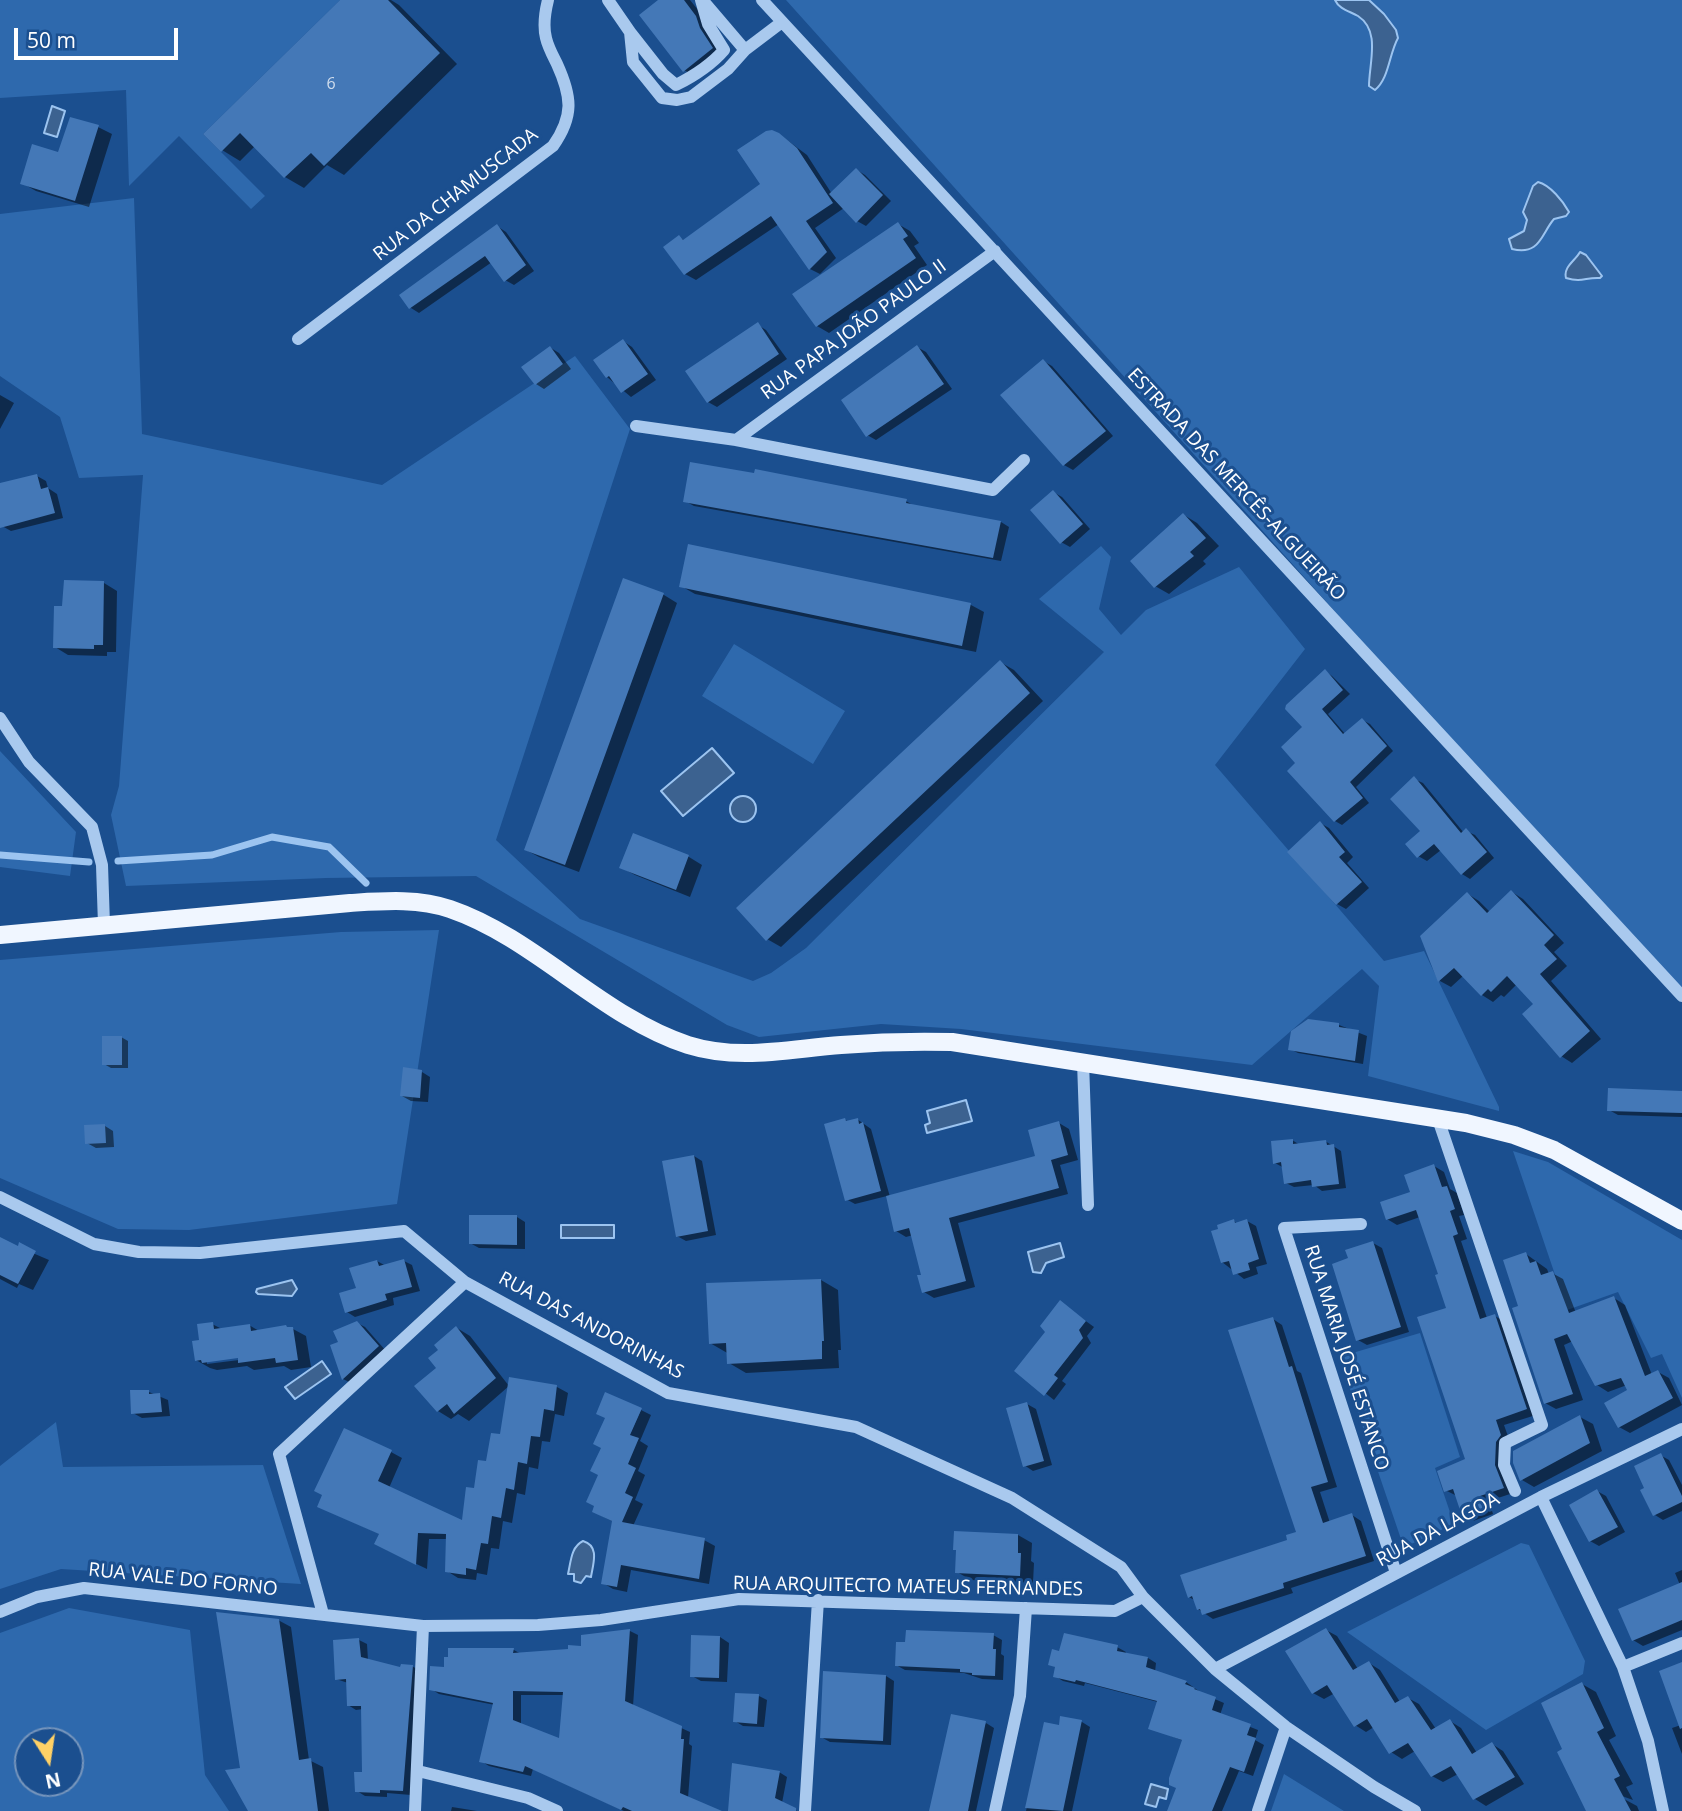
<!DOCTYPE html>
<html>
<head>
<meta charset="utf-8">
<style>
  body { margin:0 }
  #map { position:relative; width:1682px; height:1811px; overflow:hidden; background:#1b4f8f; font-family:"Open Sans",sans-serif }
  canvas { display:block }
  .north { position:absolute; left:14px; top:1727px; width:70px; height:70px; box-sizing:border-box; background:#1b4f8f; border:2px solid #7695bc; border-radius:50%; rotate:168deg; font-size:19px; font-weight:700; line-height:28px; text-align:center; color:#fff }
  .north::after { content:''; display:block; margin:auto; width:24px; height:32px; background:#ffd166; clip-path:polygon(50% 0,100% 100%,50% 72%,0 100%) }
  .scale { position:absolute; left:14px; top:28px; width:164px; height:32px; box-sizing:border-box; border:4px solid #fff; border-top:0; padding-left:9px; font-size:21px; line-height:24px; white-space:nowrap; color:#fff; -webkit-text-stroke:5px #1b4f8f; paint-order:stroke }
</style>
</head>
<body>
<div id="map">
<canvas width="1682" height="1811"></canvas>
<div class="north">N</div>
<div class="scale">50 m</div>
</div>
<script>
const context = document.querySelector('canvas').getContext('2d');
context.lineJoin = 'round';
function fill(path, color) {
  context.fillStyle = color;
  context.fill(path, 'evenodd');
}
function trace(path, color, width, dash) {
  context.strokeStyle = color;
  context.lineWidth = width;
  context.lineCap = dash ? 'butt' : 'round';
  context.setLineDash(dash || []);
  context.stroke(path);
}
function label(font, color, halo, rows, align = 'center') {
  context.font = font + ' "Open Sans",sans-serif';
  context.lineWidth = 6;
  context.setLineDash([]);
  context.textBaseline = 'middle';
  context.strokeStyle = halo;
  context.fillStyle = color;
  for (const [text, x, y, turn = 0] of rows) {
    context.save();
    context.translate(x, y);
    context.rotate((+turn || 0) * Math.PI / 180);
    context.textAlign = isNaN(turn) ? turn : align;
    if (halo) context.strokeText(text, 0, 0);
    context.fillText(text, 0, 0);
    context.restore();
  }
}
fill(new Path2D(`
  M0,0H340L203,134L265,196L251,209L179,136L129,186L126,90L0,98Z
  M786,0H1682V998Z
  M134,198L142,434L382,485L575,356L630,429L496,840L580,919L753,981L771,973L806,948L1104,652L1039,599L1101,546L1111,557L1099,609L1121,635L1146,610L1239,567L1305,649L1215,765L1384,961L1424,951L1499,1107V1111L1368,1076L1379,986L1362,969L1252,1065L961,1029L881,1024L759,1037L727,1025L476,876L326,878L126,886L111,815L119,786L143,475L79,478L60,417L0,376V214Z
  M734,644L845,711L813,764L702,696Z
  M0,751L76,832L70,876L0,867Z
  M439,930L397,1204L189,1230L118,1229L0,1178V960L341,932Z
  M1513,1151L1548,1162L1682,1240V1398L1662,1354L1651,1358L1618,1292L1567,1310Z
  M1420,1333L1460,1457L1435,1468L1454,1524L1407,1546L1402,1542L1339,1357Z
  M56,1422L63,1467L263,1465L301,1584L61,1569L0,1589V1466Z
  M1521,1543L1529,1545L1585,1661L1583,1674L1486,1730L1347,1632Z
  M69,1608L190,1630L205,1775L229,1811H0V1633ZM70,1741V1783H28V1741Z
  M1284,1774L1344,1811H1271Z`), '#2e69ad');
const water = new Path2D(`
  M1335,0H1369L1384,14L1396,30L1398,38C1389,54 1389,79 1375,90L1369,86C1369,63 1381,31 1358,16C1349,11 1339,9 1335,0Z
  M52,106L65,111L57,137L44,133Z
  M1538,182C1550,185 1563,201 1569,212L1566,216L1554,219C1541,234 1540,256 1512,249L1509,239L1524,231L1527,220L1523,212L1533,186Z
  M1580,252L1586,255L1602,276L1600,278C1585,277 1583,283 1566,278C1563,267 1575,261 1580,252Z
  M712,748L734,773L683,816L661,791Z
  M730 809a13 13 0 1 1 26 0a13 13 0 1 1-26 0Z
  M966,1100L972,1121L927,1133L925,1125L930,1123L927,1111Z
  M561,1225H614V1238H561Z
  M1060,1243L1064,1257L1046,1263L1041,1273L1033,1272L1028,1252Z
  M292,1280L297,1289L292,1296L258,1294L256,1292L257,1289Z
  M322,1361L331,1374L295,1399L285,1387Z
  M583,1541C600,1546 593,1564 591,1577L586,1576L581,1583L574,1581V1574H568C571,1561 571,1547 583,1541Z
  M1151,1784L1168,1789L1166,1799L1159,1797L1156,1807L1145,1804Z`);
fill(water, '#3c6290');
trace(water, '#9cc4f0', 2);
fill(new Path2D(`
  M343,0H391L399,5L457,64L344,175L327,165L304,188L285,177L255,146L240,161L222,150Z
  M661,0H690L710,25L725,56L698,78L684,70Z
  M98,127L112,134L89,207L36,191L22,183Z
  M779,134L807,155L832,194L857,170L865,175L891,201L866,226L857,221L844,208L815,228L836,258L820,274L810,269L779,224L696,280L685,274L679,237L685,241L762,184Z
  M898,224L910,231L919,243L914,246L927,265L829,333L817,326Z
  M497,226L506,232L534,271L514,285L505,280L492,262L419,313L411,308L401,295Z
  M758,325L766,330L787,359L717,407L708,402Z
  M623,341L632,347L656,380L631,397L607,377Z
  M917,347L926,352L952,389L876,440L867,435Z
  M551,348L559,353L571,369L544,389L536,384Z
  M1043,361L1052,366L1113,436L1073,470L1064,465Z
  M0,395L14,403L0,429Z
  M37,476L46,481L48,488L57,494L63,518L11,531L2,526L0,518V485Z
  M1053,492L1062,497L1090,529L1070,547L1061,542Z
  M685,501H906L916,507L1001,522L1009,527L1001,561L694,506Z
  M1184,515L1197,523L1219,546L1203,561L1206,564L1169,594L1155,586Z
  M689,546L971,605L984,612L976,652L695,594L681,586Z
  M624,581L664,595L677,603L579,872L539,857L526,850Z
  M104,583L117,591L116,652H107V656L68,655L55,647L63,608Z
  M1000,662L1014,670L1043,701L781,947L767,939Z
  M1325,671L1332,676L1350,694L1328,714L1346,735L1362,720L1370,724L1393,751L1356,787L1369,803L1342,825L1335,821L1298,763Z
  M1414,779L1423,783L1464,833L1466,831L1475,835L1494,858L1470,879L1462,874L1441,850L1427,861L1418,856L1422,831Z
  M1320,823L1329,828L1353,857L1347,863L1369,888L1346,909L1337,904Z
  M634,836L689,857L702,865L690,897L635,875L622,868Z
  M1512,892L1523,899L1564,943L1554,952L1567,966L1551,981L1601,1039L1572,1063L1561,1056L1536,1005L1517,984L1504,997L1501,995L1493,1002L1482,995L1463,976L1451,987L1440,981L1422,936L1468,894L1479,901L1490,912Z
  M1339,1025L1367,1036L1363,1064L1298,1053L1290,1049Z
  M121,1037L128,1041V1068H111L104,1064Z
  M422,1072L430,1077L428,1102L411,1101L402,1096Z
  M1682,1093V1117L1618,1115L1609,1110Z
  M857,1119L871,1129L890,1197L1037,1158L1059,1123L1069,1129L1078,1160L1060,1165L1068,1194L958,1223L975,1287L934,1298L924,1292L923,1276L913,1235L906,1237L896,1231L887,1196L855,1204L846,1199L845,1120L849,1122Z
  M105,1126L113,1131L114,1147L96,1148L87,1143Z
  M1292,1140L1300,1145L1325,1141L1341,1151L1346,1188L1322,1191L1314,1185L1294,1187L1286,1183L1284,1168L1275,1163Z
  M694,1156L702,1161L716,1235L686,1241L677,1236Z
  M1434,1166L1444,1172L1450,1189L1457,1193L1464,1215L1459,1216L1467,1239L1461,1241L1487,1318L1495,1316L1505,1322L1536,1415L1504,1425L1510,1442L1506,1448L1513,1493L1489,1501L1493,1514L1473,1521L1463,1515L1457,1496L1445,1490L1468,1460L1448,1310L1440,1275L1420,1217L1397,1225L1387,1219Z
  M517,1217L525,1222V1249L479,1248L470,1243Z
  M1234,1221L1237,1224L1247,1221L1256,1226L1267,1264L1256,1267L1258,1274L1244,1279L1222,1262Z
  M0,1239L49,1260L33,1290L19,1284L17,1288L0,1279Z
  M1373,1243L1382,1248L1409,1332L1367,1345L1358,1340L1350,1259Z
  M1526,1254L1547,1269L1549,1274L1552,1273L1563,1279L1576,1313L1614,1298L1625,1305L1652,1375L1658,1372L1669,1378L1682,1405L1630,1433L1619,1427L1629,1391L1627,1385L1608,1392L1597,1385L1573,1341L1564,1345L1583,1400L1556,1409L1545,1403L1520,1307Z
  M377,1261L386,1266L404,1261L412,1265L420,1291L393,1298L394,1305L355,1317L347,1312Z
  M821,1280L838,1290L841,1350H838L839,1368L746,1373L729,1363V1354L710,1343Z
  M1061,1303L1094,1327L1087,1336L1091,1343L1062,1381L1066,1384L1054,1400L1016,1370L1047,1332Z
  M1273,1319L1282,1325L1297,1371L1301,1373L1337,1487L1320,1492L1330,1523L1352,1515L1361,1521L1374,1561L1291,1588L1293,1593L1213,1619L1198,1609L1196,1601L1189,1597L1289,1541L1298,1533Z
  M357,1323L365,1327L386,1351L351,1383L343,1379L332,1346L340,1343Z
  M212,1324L222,1329L249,1325L259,1331L293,1329L306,1336L311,1367L291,1370L284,1366L254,1370L247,1366L217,1370L210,1368L196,1360L201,1342ZM246,1355L247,1359L207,1364V1361Z
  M457,1328L470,1336L509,1386L469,1421L458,1414L451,1419L438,1411L440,1350Z
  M510,1379L557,1387L568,1393L564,1416L555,1414L550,1442L542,1441L538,1469L529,1467L525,1495L517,1493L512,1523L503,1521L499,1549L491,1548L487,1575L477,1573L476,1580L458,1578L447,1571V1539H429L427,1569L387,1550L380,1534L330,1512L391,1452L402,1458L389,1488L463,1523L475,1490L502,1436Z
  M149,1392L168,1400L170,1416L142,1418L133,1413Z
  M1027,1404L1036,1409L1052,1465L1033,1471L1024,1465Z
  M641,1410L651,1415L640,1441L648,1446L638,1471L645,1475L635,1500L643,1504L633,1526L704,1540L715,1546L709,1584L631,1570L627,1592L613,1589L603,1583L614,1522L594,1512Z
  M1580,1417L1593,1424L1602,1451L1534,1487L1522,1480Z
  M1660,1455L1669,1460L1682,1485V1511L1663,1520L1655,1515Z
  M1597,1491L1606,1496L1625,1532L1599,1546L1590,1541Z
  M1018,1535L1032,1543L1031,1561L1034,1563L1033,1583L971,1580L957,1572Z
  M1682,1570V1630L1643,1646L1633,1640L1680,1585L1675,1573Z
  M278,1620L291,1627L309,1760L323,1767L329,1811H249L242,1769Z
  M1326,1630L1337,1636L1358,1669L1369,1663L1380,1670L1400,1702L1408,1698L1419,1704L1436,1729L1450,1721L1461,1728L1477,1753L1492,1744L1503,1751L1524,1784L1486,1806L1475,1799L1458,1774L1443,1782L1432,1776L1415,1751L1402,1759L1391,1752L1374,1727L1366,1732L1355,1725L1335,1693L1324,1699L1313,1693Z
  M630,1631L638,1635L633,1706L690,1732L689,1744L692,1746L688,1798L717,1811H624L533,1769L531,1776L489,1766L481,1761L495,1705L439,1694L431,1689L446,1669L450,1659V1650H514L521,1654L570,1651L582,1647L583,1637ZM521,1695H564L560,1740L521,1725Z
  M993,1635L1002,1640L1001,1654L1004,1656L1003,1680L982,1679L964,1673L905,1670L896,1665L907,1644Z
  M720,1637L729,1643L727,1682L701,1681L692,1676Z
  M359,1640L367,1644L368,1660L402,1669L412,1666L420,1671L411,1795L387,1793V1797L365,1796L357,1791L364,1773L363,1709L356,1710L348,1705V1683L336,1679Z
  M1117,1647L1126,1652L1125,1654L1148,1658L1156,1663L1155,1672L1186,1682L1203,1694L1224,1703L1220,1715L1258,1730L1255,1740L1264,1745L1253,1776L1239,1771L1222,1811H1174L1184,1741L1150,1728L1158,1702L1085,1683L1084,1686L1063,1681L1055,1676L1057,1668L1050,1664L1061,1653Z
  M1682,1664V1754L1672,1728L1681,1725Z
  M825,1673L886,1676L894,1681L891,1745L830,1742L821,1737Z
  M1582,1684L1596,1692L1616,1736L1609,1740L1633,1784L1626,1787L1633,1800L1608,1791L1601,1811H1591Z
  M759,1696L767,1700L764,1727L743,1726L735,1721Z
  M1062,1718L1082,1722L1090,1727L1072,1811H1026L1045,1724L1060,1727Z
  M986,1723L994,1728L976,1811H931Z
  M779,1772L787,1777L782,1803L797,1811H730Z
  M1624,1799L1637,1806L1639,1811H1620Z
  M452,1807L477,1811H451Z`), '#0007');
trace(new Path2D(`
  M0,855L89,862
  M118,861L212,855L272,837L329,847L366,883`), '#9cc4f0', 7);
fill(new Path2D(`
  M340,0H388L440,53L324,166L311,153L284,178L240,133L221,152L203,134Z
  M658,0H684L696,16L700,28L713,48L683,72L639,15Z
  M70,117L99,125L75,201L20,184L32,144L58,152Z
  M772,130L779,133L797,148L833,203L806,221L827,252L809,270L771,216L684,275L663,247L679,235L683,240L760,184L737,150L766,131Z
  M856,168L883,195L856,223L829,194Z
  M898,222L908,236L903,239L916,258L816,327L792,294Z
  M497,224L526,265L504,282L485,256L409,309L399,295Z
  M758,322L779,354L707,403L685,371Z
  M623,339L648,374L621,393L609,376L606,378L593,360Z
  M917,345L944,384L866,437L841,400Z
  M550,346L563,364L535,385L521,367Z
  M1043,359L1106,431L1063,466L1000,395Z
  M690,462L754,473L755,469L907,499L906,503L1001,521L993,558L683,502Z
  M37,474L41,489L48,487L55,513L0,528V483Z
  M1053,490L1083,524L1060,544L1030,510Z
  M1183,513L1206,538L1190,552L1194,556L1154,588L1130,561Z
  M688,544L971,603L962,646L679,587Z
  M623,578L664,593L565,865L524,850Z
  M64,580L104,581L103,645H94V649L53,648L54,606H62Z
  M1000,660L1030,693L766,941L736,908Z
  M1325,669L1343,690L1322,709L1343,734L1362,718L1387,746L1350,782L1363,798L1334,822L1287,771L1295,763L1281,747L1302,727L1285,709L1286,705Z
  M1414,776L1461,833L1466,828L1487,852L1461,875L1434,844L1417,858L1405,844L1420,831L1390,799Z
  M1320,821L1345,852L1339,857L1362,882L1336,905L1287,852Z
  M633,833L689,855L676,890L619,868Z
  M1511,890L1554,935L1544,945L1557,959L1540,974L1590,1031L1560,1058L1522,1014L1533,1004L1507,976L1491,992L1488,989L1481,996L1454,968L1438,982L1420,936L1467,892L1487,913Z
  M1308,1019L1339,1023V1027L1359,1030L1355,1061L1288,1050L1291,1031Z
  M102,1036H122V1065H102Z
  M403,1067L422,1070L420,1098L400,1096Z
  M1608,1088L1682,1091V1113L1607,1111Z
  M845,1118L846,1121L858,1118L859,1124L863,1122L881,1191L845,1201L824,1124Z
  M1059,1121L1068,1155L1051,1160L1059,1188L949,1218L966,1281L922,1293L917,1275H921L909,1228L894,1232L886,1196L1035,1156L1028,1130Z
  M105,1124L106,1143L85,1144L84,1125Z
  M1293,1139V1144L1326,1140L1327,1145L1334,1144L1339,1184L1312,1187L1311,1180L1284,1184L1281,1162L1273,1164L1271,1141Z
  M694,1155L708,1231L676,1237L662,1161Z
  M1434,1164L1442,1187L1447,1186L1455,1209L1450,1211L1458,1234L1453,1236L1480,1319L1495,1314L1527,1409L1496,1420L1501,1435L1496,1442L1495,1465L1504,1488L1480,1496L1484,1509L1462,1516L1453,1489L1444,1492L1437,1471L1465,1459L1417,1317L1446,1308L1435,1275L1438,1274L1416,1210L1386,1220L1380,1202L1410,1192L1404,1175Z
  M469,1215H517V1245L469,1244Z
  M1234,1219L1235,1223L1247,1219L1259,1259L1248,1263L1250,1270L1233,1275L1229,1261L1221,1263L1211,1231L1218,1229L1217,1225Z
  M0,1237L18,1246L19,1242L36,1251L18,1284L0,1275Z
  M1373,1241L1401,1327L1356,1341L1332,1264L1348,1258L1345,1250Z
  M1526,1252L1530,1263L1536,1261L1541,1275L1553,1271L1569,1313L1614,1296L1645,1376L1658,1370L1673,1398L1618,1428L1604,1403L1627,1390L1621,1378L1595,1386L1567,1334L1554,1339L1573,1394L1544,1404L1512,1308L1518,1306L1503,1260Z
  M404,1259L412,1287L385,1294L387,1300L345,1313L339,1293L356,1288L349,1268L377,1260L379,1266Z
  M821,1279L824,1341H822V1359L727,1364L726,1343L709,1344L706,1283Z
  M1060,1300L1086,1321L1079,1330L1083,1338L1054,1375L1058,1378L1044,1396L1014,1371L1045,1332L1040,1326Z
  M1273,1317L1289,1367L1292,1366L1328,1482L1311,1487L1323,1523L1352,1513L1366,1556L1283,1583L1284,1588L1202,1615L1200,1609L1197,1610L1192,1596L1188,1598L1180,1575L1287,1540L1286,1535L1296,1532L1228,1330Z
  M357,1321L379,1346L342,1380L330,1345L338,1342L333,1331Z
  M213,1322L214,1329L250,1324L251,1331L286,1325L287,1327H293L298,1360L276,1363L275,1358L238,1363V1358L202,1363L201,1360L195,1361L192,1341L199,1340L197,1324Z
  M456,1326L496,1378L454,1414L447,1404L437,1412L414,1386L436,1368L428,1358L438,1350L434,1345Z
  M509,1377L557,1385L554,1411L544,1409L540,1437L531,1436L527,1464L518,1462L514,1490L506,1488L501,1518L492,1516L488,1544L481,1543L476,1570L466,1568V1575L445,1572L446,1534L418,1533L416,1565L374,1544L379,1534L317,1507L322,1495L314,1491L344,1428L392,1450L378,1481L462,1520L466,1487L474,1488L478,1460L486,1461L491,1433L500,1434Z
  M130,1390H149V1394L160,1393L162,1412L131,1414Z
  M605,1392L642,1408L630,1435L639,1438L628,1464L636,1468L625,1493L633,1497L622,1522L705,1538L699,1579L621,1565L617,1587L601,1584L612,1521L592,1512L594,1506L586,1502L598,1475L590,1471L601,1448L593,1444L605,1418L596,1414Z
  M1027,1402L1044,1461L1023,1467L1006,1408Z
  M1580,1415L1590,1443L1520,1481L1513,1463V1451Z
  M1661,1453L1682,1496V1502L1653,1516L1640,1490L1644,1488L1634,1466Z
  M1597,1489L1618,1527L1589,1542L1569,1505Z
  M954,1531L1018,1534V1553H1021L1020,1576L955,1573L956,1550H953Z
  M1682,1582V1620L1632,1641L1618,1609Z
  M216,1612L279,1619L299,1760L311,1758L318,1811H248L225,1770L240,1768Z
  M1326,1628L1353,1670L1369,1661L1395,1703L1408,1696L1431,1730L1450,1719L1472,1754L1492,1742L1515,1777L1473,1800L1451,1766L1431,1777L1408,1743L1389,1754L1367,1719L1354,1727L1327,1685L1312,1694L1285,1651Z
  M630,1629L625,1701L682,1726L681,1739H684L680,1793L722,1811H632L623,1807L621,1810L525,1766L523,1772L479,1762L493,1703L429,1690L430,1666L444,1667V1657H448V1648H514L513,1653L568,1649V1645L581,1646V1635ZM513,1691L563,1692L559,1738L513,1720Z
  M906,1630L994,1633L993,1649H996L995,1676L972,1675V1673L960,1672V1669L895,1666L896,1642H905Z
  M1064,1633L1118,1645L1117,1651L1148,1657L1146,1667L1187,1681L1185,1684L1195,1688L1194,1689L1216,1697L1212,1710L1251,1724L1247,1735L1256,1738L1244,1772L1230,1767L1212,1811H1167L1176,1788L1169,1785V1778L1182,1740L1148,1729L1157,1701L1076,1680L1075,1682L1053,1677L1055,1667L1048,1665L1052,1649L1059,1651Z
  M691,1635L720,1636L719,1678L690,1677Z
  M359,1638L361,1657L400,1667L401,1664L413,1665L403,1791L380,1790V1793L355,1792L354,1772H362L361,1706H347L346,1679L335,1680L333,1640Z
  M1682,1662V1728L1680,1729L1659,1671Z
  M823,1671L886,1675L883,1741L820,1738Z
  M1582,1682L1604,1728L1597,1732L1620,1776L1614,1779L1631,1811H1586L1557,1752L1562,1749L1541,1703Z
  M735,1693L759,1694L757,1724L733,1722Z
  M951,1714L986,1721L968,1811H929Z
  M1060,1716L1082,1720L1063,1811L1025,1808L1044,1722L1059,1725Z
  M732,1763L780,1771L775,1798L796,1808V1811H728Z`), '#4478b7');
trace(new Path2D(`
  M608,0L630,32L633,62L662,98L677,100L691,97L728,69L745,50L782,22
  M762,0L1682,996
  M705,3L745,50
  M630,32L663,74L676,85C694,76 711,65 724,50L708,24L701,0
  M298,339L553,146C574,116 572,97 557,64C553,56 548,47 546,38C543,26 545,12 548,0
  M636,426L736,440L995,251
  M736,440L993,490L1024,460
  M0,718L29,762L92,827L102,865L104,925
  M1083,1062L1088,1205
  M1438,1119L1542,1425L1505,1443L1504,1465L1515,1491
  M0,1197L94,1244L139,1252L200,1253L404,1231L465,1282L668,1393L856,1427L1012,1498L1121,1567L1143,1597L1215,1669L1286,1727L1374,1787L1415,1811
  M1361,1224L1284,1228L1396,1573
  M1541,1497L1623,1667L1648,1741L1663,1811
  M0,1612L37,1597L84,1588L423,1626L538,1625L601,1620L739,1599L1115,1611L1143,1597
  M323,1614L279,1454L465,1282
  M1623,1667L1682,1643
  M1215,1669L1541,1497L1682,1429
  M418,1771L528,1798L557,1811
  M415,1811L423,1626
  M805,1811L818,1600
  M995,1811L1020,1696L1026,1608
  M1258,1811L1286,1727`), '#a9c9ee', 12);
trace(new Path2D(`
  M0,935L350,903C383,901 418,898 450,909C535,938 602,1017 688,1045C739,1061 789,1049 841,1045C878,1042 914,1041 952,1042L1466,1123L1514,1135L1554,1150L1682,1221`), '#f0f6ff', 18);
label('16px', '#d0dded', null, [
  ["6",331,84]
]);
label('19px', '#fff', '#1b4f8f', [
  ["RUA DA CHAMUSCADA",456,195,-38],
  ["RUA PAPA JOÃO PAULO II",854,330,-36],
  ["ESTRADA DAS MERCÊS-ALGUEIRÃO",1236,485,47],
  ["RUA DAS ANDORINHAS",591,1326,28],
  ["RUA MARIA JOSÉ ESTANCO",1346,1358,72],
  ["RUA DA LAGOA",1438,1530,-28],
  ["RUA VALE DO FORNO",183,1580,6],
  ["RUA ARQUITECTO MATEUS FERNANDES",908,1587,1]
]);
</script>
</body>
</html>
